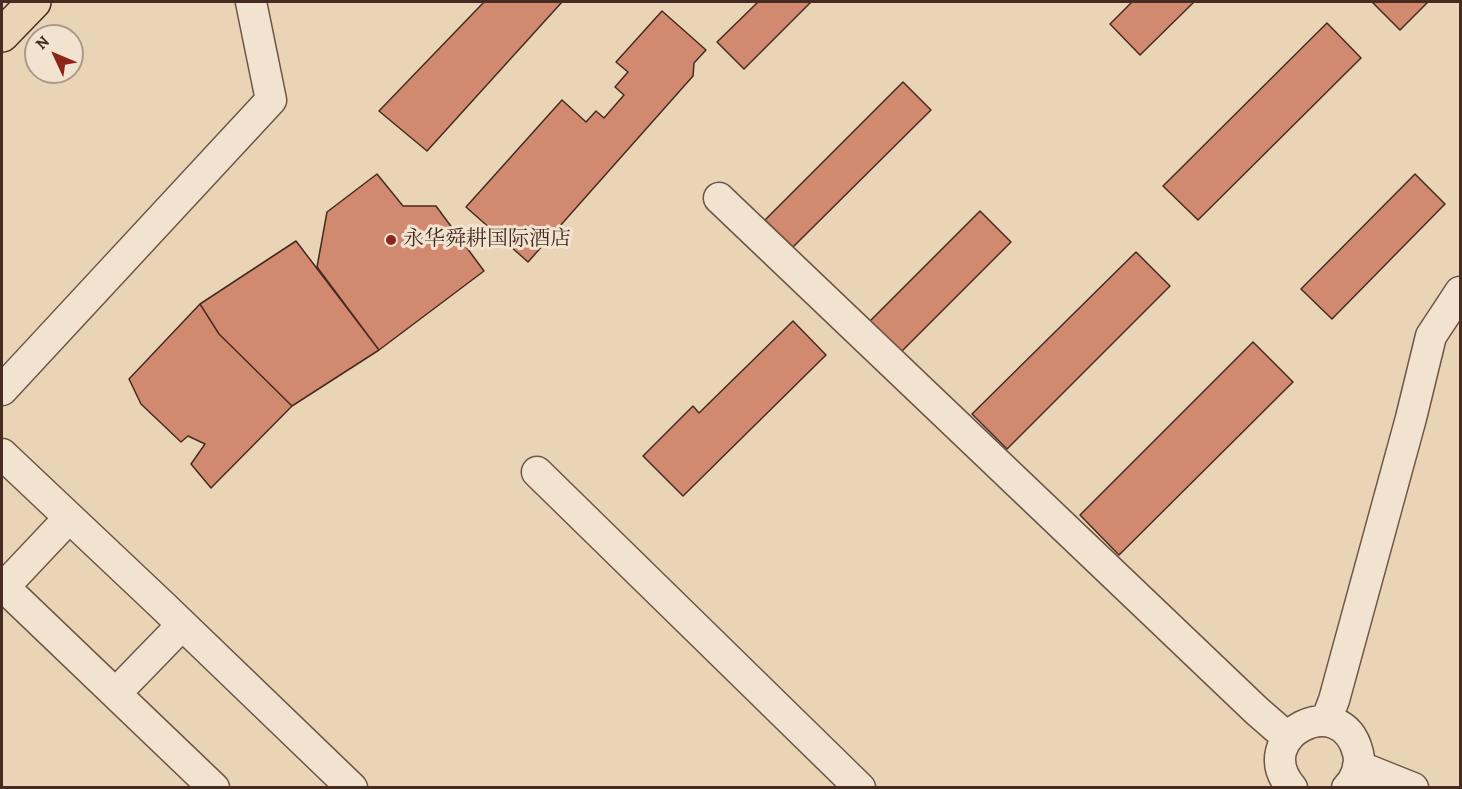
<!DOCTYPE html>
<html>
<head>
<meta charset="utf-8">
<style>
  body { margin:0 }
  #map { position:relative; width:1462px; height:789px; overflow:hidden; background:#ead4b6; font-family:Alegreya,serif }
  canvas { display:block }
  .frame { position:absolute; inset:0; border:3px solid #452b21; pointer-events:none }
  .north { position:absolute; left:24px; top:24px; width:60px; height:60px; box-sizing:border-box; background:#f1e3d0; border:2px solid #ac998a; border-radius:50%; rotate:314deg; font-size:16px; font-weight:700; line-height:24px; text-align:center; color:#452b21 }
  .north::after { content:''; display:block; margin:auto; width:21px; height:27px; background:#8f2418; clip-path:polygon(50% 0,100% 100%,50% 72%,0 100%) }
</style>
</head>
<body>
<div id="map">
<canvas width="1462" height="789"></canvas>
<div class="frame"></div>
<div class="north">N</div>
</div>
<script>
const context = document.querySelector('canvas').getContext('2d');
context.lineJoin = 'round';
function fill(path, color) {
  context.fillStyle = color;
  context.fill(path, 'evenodd');
}
function trace(path, color, width, dash) {
  context.strokeStyle = color;
  context.lineWidth = width;
  context.lineCap = dash ? 'butt' : 'round';
  context.setLineDash(dash || []);
  context.stroke(path);
}
function label(font, color, halo, rows, align = 'center') {
  context.font = font + ' Alegreya,"Noto Serif SC",serif';
  context.lineWidth = 6;
  context.setLineDash([]);
  context.textBaseline = 'middle';
  context.strokeStyle = halo;
  context.fillStyle = color;
  for (const [text, x, y, turn = 0] of rows) {
    context.save();
    context.translate(x, y);
    context.rotate((+turn || 0) * Math.PI / 180);
    context.textAlign = isNaN(turn) ? turn : align;
    if (halo) context.strokeText(text, 0, 0);
    context.fillText(text, 0, 0);
    context.restore();
  }
}
const building = new Path2D(`
  M484,2H562L427,151L379,111Z
  M758,2H811L744,69L717,42Z
  M1132,2H1194L1140,55L1110,24Z
  M1372,2H1428L1400,30Z
  M662,11L706,50L694,63L693,76L528,262L466,207L562,100L586,122L596,111L604,118L624,95L615,87L628,72L616,62Z
  M1327,23L1361,58L1198,220L1163,186Z
  M903,82L931,110L793,247L765,220Z
  M377,174L403,206H436L484,271L379,350L317,267L327,212Z
  M1415,174L1445,204L1332,319L1301,289Z
  M980,211L1011,242L900,353L869,322Z
  M296,241L379,350L292,406L219,334L200,304Z
  M1136,252L1170,286L1007,449L972,414Z
  M200,304L219,334L292,406L211,488L191,464L205,444L188,436L181,442L141,404L129,379Z
  M793,321L826,355L683,496L643,456L693,406L699,413Z
  M1253,342L1293,382L1119,555L1080,515Z`);
fill(building, '#d18a70');
trace(building, '#452b21', 1.5);
const minor = new Path2D(`
  M719,198L1257,711L1288,738
  M2,390L271,100L251,2
  M2,454L163,606L352,788
  M537,472L860,788
  M2,585L214,788
  M4,587L69,518
  M116,693L182,625
  M1326,721L1334,700L1411,418L1431,336L1460,292
  M1358,766L1413,788
  M1292,788C1247,736 1342,687 1358,753C1361,765 1356,779 1347,788`);
const major = new Path2D(`
  M2,35L34,2`);
trace(minor, '#6e5546', 33);
trace(major, '#452b21', 36);
trace(minor, '#f1e3d0', 30);
trace(major, '#ead4b6', 33);
for (const [x, y, r, color] of [
  [391,240,6,"#8f2418"]
]) {
  const dot = new Path2D();
  dot.arc(x, y, r, 0, 2 * Math.PI);
  context.fillStyle = color;
  context.fill(dot);
  trace(dot, '#f1e3d0', 2);
}
label('21px', '#452b21', '#f1e3d0', [
  ["永华舜耕国际酒店",403,240]
], 'left');
</script>
</body>
</html>
